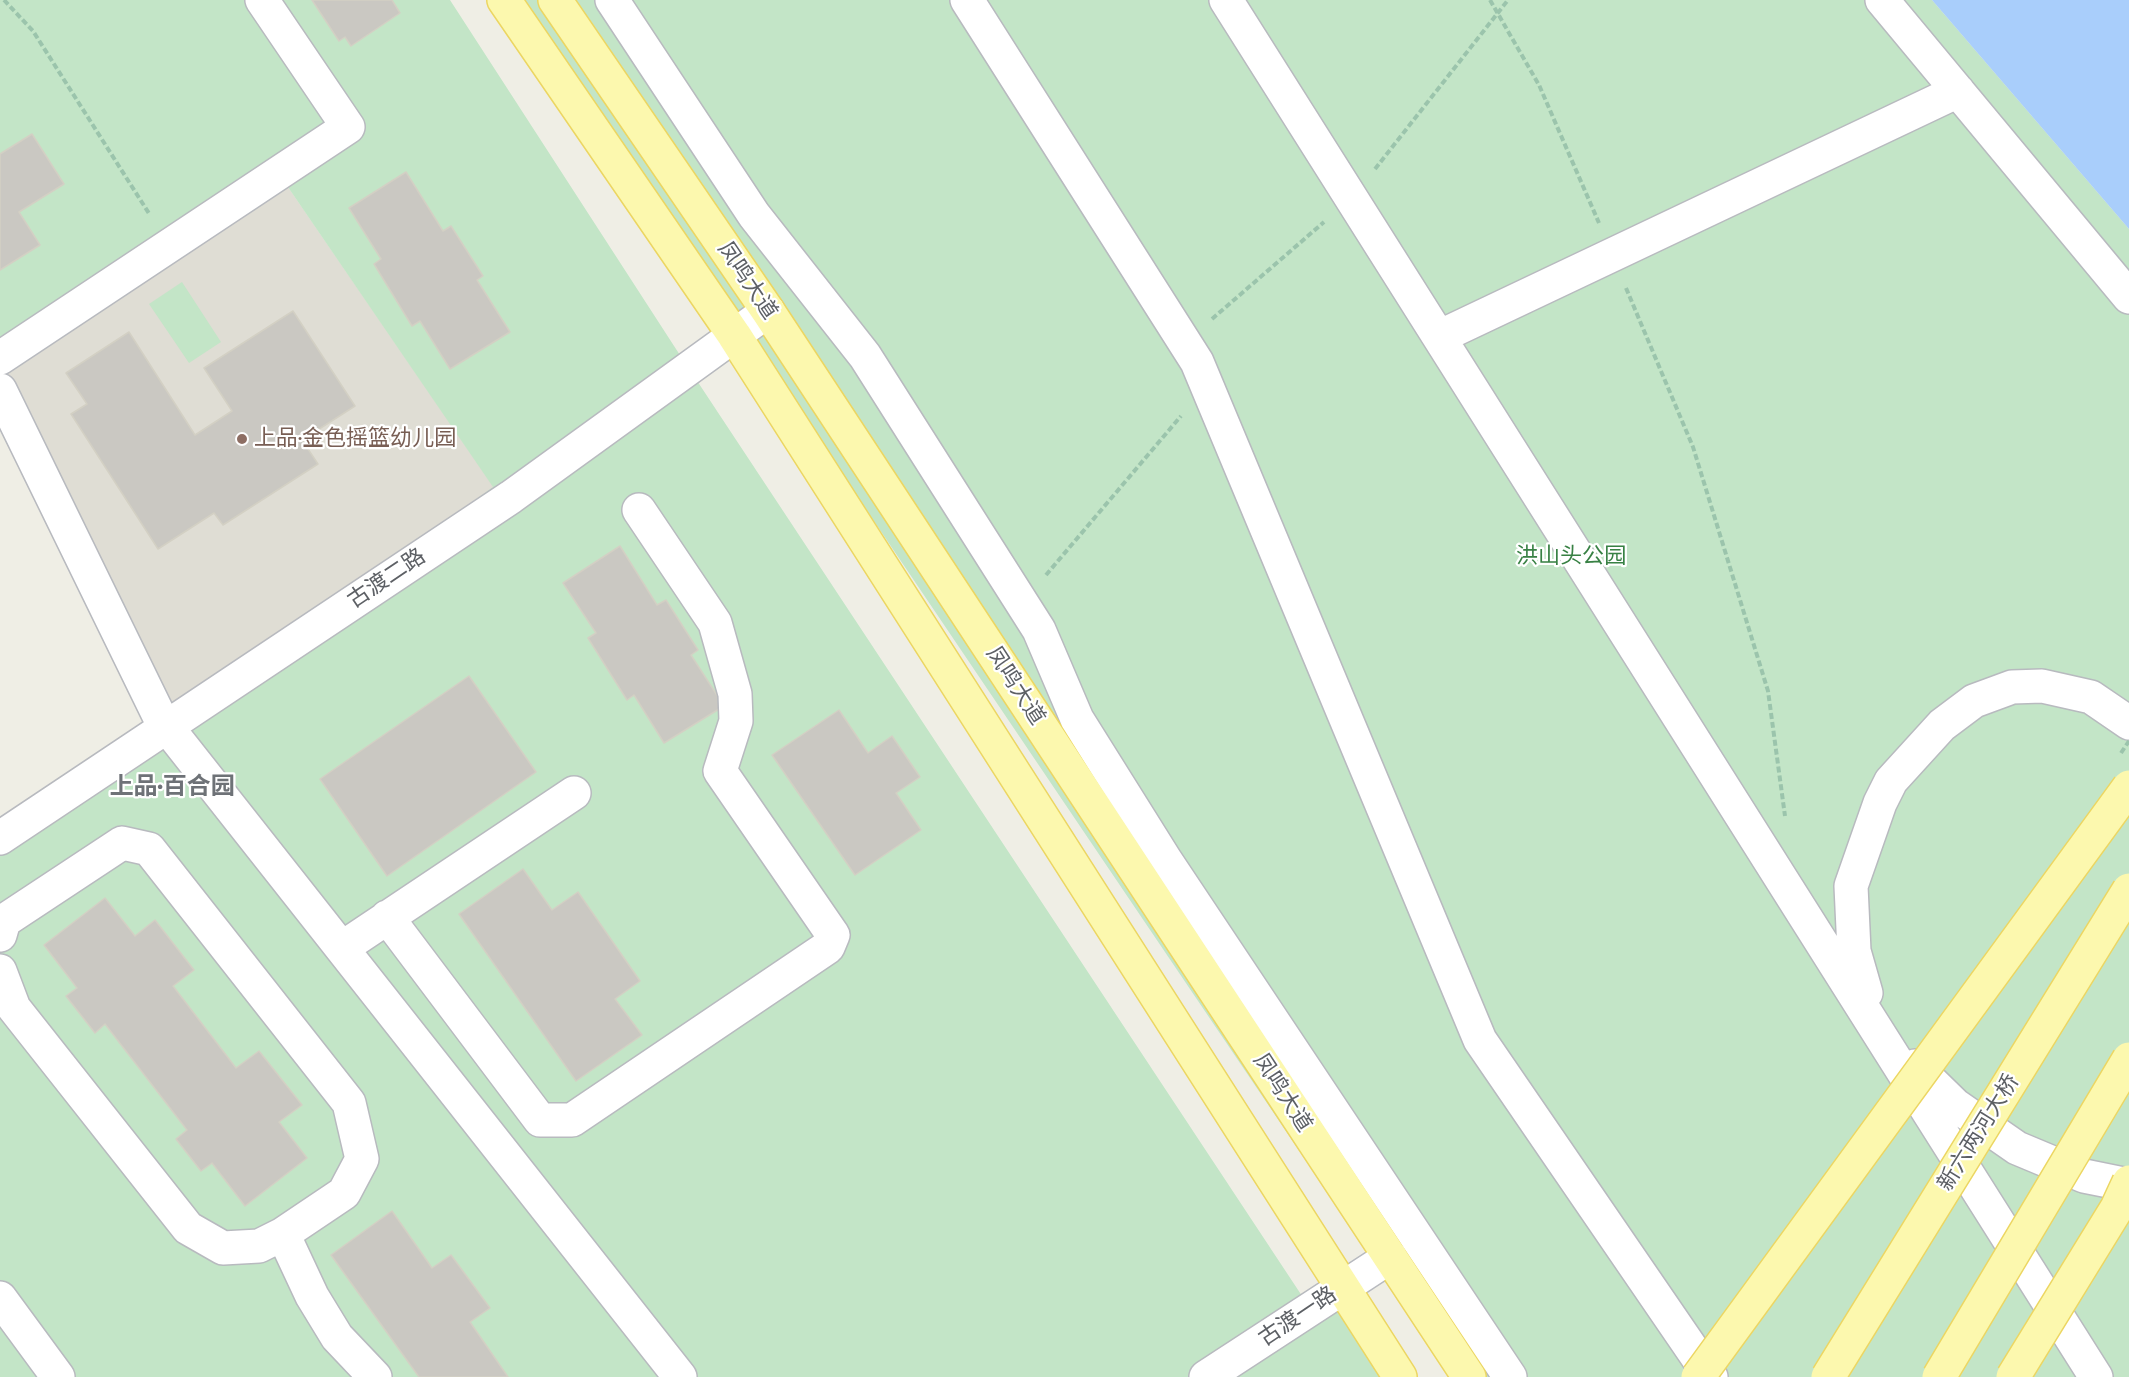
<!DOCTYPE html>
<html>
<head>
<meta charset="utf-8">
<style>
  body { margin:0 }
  canvas { display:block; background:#efeee5 }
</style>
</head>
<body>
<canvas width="2129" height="1377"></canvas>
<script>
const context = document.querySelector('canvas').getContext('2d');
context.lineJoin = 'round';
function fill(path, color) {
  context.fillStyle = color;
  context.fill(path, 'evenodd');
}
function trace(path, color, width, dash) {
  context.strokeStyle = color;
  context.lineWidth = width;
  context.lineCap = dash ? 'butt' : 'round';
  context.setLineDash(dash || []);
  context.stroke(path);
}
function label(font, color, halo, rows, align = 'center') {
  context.font = font + ' "Space Grotesk","Noto Sans SC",sans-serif';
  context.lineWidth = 4.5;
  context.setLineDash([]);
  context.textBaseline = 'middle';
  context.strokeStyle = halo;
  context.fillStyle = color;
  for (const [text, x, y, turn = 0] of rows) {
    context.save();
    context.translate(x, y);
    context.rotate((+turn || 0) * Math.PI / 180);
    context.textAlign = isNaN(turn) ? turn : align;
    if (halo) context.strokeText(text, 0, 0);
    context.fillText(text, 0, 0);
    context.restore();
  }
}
fill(new Path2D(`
  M279,174L494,487L165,728L0,391V358Z`), '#dfddd4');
fill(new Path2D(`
  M0,0H450L676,349L1310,1308L1342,1287L1400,1377H0V838L165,728L493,487L279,174L0,358Z
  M522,0H1932L2129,229V1377H1452Z
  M182,282L221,342L189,363L149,304Z`), '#c3e5c7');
fill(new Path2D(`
  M1932,0H2129V229Z`), '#a9cefb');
const building = new Path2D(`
  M312,0H392L400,13L351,46L345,37L339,41Z
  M32,134L64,184L19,212L40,245L0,270V154Z
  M406,172L443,231L451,226L483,276L477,280L510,332L450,369L420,321L412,326L374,264L381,259L349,208Z
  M293,311L355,406L302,440L318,464L223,525L214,513L158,549L71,414L87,404L66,373L129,332L195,435L232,411L204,368Z
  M620,546L657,605L666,600L698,650L691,655L724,706L664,743L634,695L627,700L588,638L596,633L563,583Z
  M469,676L536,772L387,876L320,779Z
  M839,710L868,753L892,736L920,777L896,793L921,830L855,875L772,755Z
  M523,869L552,910L578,892L640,981L615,999L642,1035L576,1081L459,914Z
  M105,898L135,936L155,920L194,970L173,986L236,1068L259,1051L302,1105L279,1122L307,1158L245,1206L212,1163L201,1171L176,1139L187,1130L105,1024L95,1033L66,996L77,988L44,945Z
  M392,1211L432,1268L451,1255L490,1308L470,1322L508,1377H419L331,1255Z`);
fill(building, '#cac8c2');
trace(building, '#d3d0c4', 1.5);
const minor = new Path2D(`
  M612,0L754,215L865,356L1039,630L1077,719L1166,861L1510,1377
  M967,0L1197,362L1480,1040L1711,1377
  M1226,0L2096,1377
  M1882,0L2129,297
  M1439,337L1958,91
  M0,358L348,127L262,0
  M0,390L165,728
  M167,727L680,1377
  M0,838L511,497L768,311
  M387,917L540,1120H572L828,947L833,935L720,771L736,721L735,694L715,623L639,510
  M0,935L4,921L122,843L149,849L349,1103L362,1159L344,1193L283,1234L259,1246L223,1248L188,1228L14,1008L0,971
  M342,948L574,793
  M1866,993L1854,951L1851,886L1880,803L1891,781L1942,725L1974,701L2012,687L2042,686L2091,697L2129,723
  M1915,1066L1955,1105L2017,1148L2084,1176L2129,1185
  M283,1234L312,1296L337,1337L375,1377
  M0,1298L58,1377
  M1206,1377L1390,1257`);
const major = new Path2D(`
  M504,0L734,335L1400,1377
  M555,0L768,311L1469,1377`);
trace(minor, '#b8babf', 36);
trace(major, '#ecd662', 36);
trace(new Path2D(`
  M4,0L33,31L150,215
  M1490,0L1539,85L1599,223
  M1375,169L1508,0
  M1626,288L1693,447L1768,691L1785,816
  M1212,319L1324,222
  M1046,575L1181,416`), '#9bc4ac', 4, [6, 3]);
trace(minor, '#fff', 33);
trace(major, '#fcf8ae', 33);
const majorBridge = new Path2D(`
  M1698,1377L2129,787
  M1828,1377L2129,890
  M1939,1377L2129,1059
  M2013,1377L2117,1208L2129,1182`);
trace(majorBridge, '#ecd662', 36, []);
trace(new Path2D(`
  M2121,753L2129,741`), '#9bc4ac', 4, [6, 3]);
trace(majorBridge, '#fcf8ae', 33);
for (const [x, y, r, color] of [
  [242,439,6,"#8d6e63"]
]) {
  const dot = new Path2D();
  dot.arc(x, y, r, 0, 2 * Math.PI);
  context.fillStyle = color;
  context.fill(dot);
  trace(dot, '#fff', 2);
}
label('22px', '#5d6065', '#fff', [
  ["凤鸣大道",747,281,56],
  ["古渡二路",387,579,-34],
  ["凤鸣大道",1015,686,57],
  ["凤鸣大道",1282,1093,57],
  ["新六两河大桥",1979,1133,-58],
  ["古渡一路",1298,1317,-34]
]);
label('22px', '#785e54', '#fff', [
  ["上品·金色摇篮幼儿园",254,439]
], 'left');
label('22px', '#388144', '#fff', [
  ["洪山头公园",1571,557]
]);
label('bold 24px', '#6e7277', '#fff', [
  ["上品·百合园",172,787]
]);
</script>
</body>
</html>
